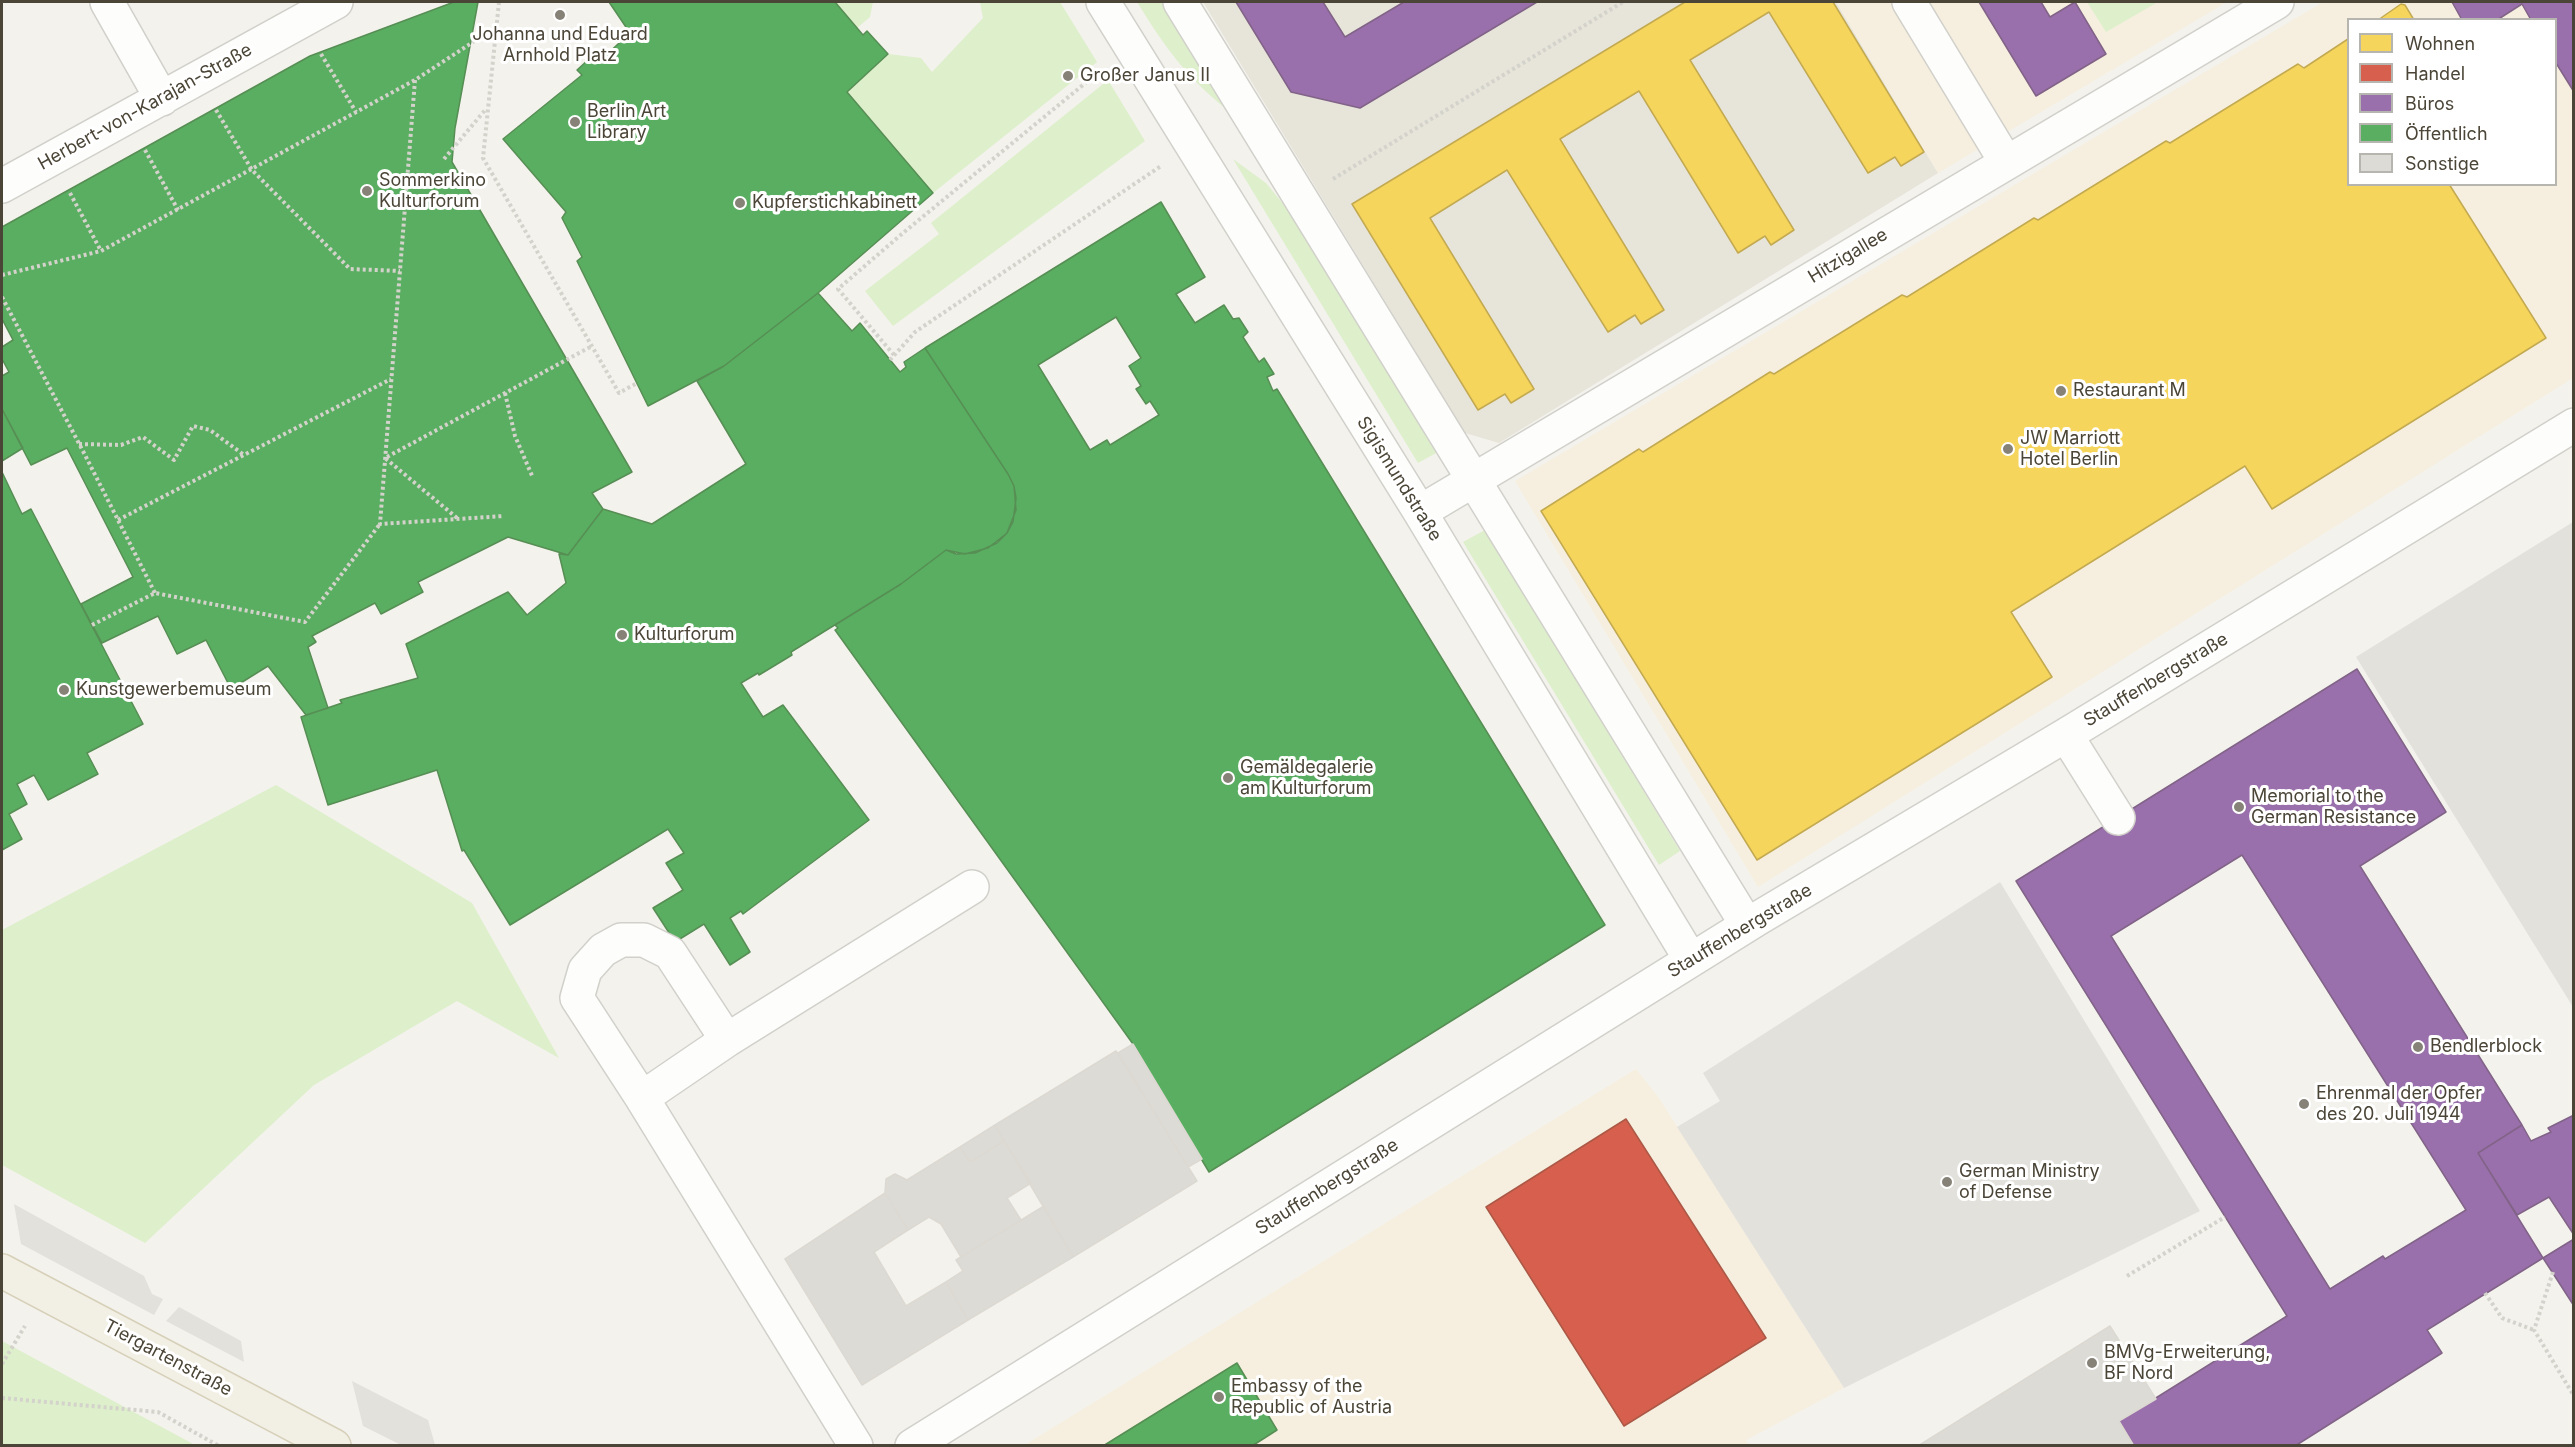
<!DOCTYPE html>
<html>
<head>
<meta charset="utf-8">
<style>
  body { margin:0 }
  #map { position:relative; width:2575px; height:1447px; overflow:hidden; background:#f3f2ed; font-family:Inter,sans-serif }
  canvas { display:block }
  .frame { position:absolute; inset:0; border:3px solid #4b4537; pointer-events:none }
  .legend { position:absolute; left:2347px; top:18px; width:210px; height:168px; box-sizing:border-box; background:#fff; border:2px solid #b7b5af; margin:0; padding:8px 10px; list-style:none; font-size:18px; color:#4b4537 }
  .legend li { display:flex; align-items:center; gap:12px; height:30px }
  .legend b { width:30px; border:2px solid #b7b5af }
</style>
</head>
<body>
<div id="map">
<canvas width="2575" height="1447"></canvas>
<div class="frame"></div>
<ul class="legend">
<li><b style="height:16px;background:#f6d55c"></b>Wohnen</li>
<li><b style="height:16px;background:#d6604d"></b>Handel</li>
<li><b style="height:16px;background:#9970ab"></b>Büros</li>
<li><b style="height:16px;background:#5aae61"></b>Öffentlich</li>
<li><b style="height:16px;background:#dddbd5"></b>Sonstige</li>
</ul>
</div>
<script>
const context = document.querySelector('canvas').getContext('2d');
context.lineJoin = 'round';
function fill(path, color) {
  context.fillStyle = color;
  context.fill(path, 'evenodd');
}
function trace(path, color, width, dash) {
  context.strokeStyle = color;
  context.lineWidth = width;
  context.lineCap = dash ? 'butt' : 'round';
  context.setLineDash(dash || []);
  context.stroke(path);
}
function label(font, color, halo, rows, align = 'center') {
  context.font = font + ' Inter,sans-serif';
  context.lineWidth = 6;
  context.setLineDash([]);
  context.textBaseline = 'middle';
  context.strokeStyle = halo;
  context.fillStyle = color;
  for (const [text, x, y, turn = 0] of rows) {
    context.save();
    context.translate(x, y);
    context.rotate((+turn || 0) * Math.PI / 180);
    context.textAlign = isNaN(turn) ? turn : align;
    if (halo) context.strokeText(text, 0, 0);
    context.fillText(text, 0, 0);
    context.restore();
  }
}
fill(new Path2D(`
  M1203,2H1836L1938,173L1499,443L1465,433Z`), '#e7e4da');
fill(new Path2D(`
  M1836,2H2227L1938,173Z
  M2323,2H2573V378L1758,887L1515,481ZM2348,20H2556V184H2348Z
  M1636,1069L1659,1098L1844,1388L1746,1440L1749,1445L1023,1446Z`), '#f6efdf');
fill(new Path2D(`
  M835,2H873L870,17L857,28Z
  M980,2H1060L1097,62L933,193L847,92L888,54L921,58L932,72L983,18Z
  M1137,2H1162L1231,113C1187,78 1166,49 1137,2Z
  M2087,2H2158L2106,32Z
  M1108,80L1145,141L893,326L865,291L939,234L931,223Z
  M1233,159L1266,183L1294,217L1438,452L1418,463Z
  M1485,530L1680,851L1659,865L1463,542Z
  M276,785L472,903L559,1058L457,1001L314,1085L145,1243L2,1165V930Z
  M2,1341L195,1445H2Z`), '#deefcb');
fill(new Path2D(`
  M2573,522V1007L2356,657Z
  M2000,882L2200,1211L1844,1388L1677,1127L1720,1101L1703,1073Z
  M14,1204L144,1276L152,1294L163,1299L154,1315L21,1244Z
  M179,1307L241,1341L244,1362L166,1321Z
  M352,1381L428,1420L435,1445H401L363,1426Z`), '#e2e1dc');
const homes = new Path2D(`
  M1685,2H1833L1924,152L1901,166L1895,157L1868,173L1769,12L1690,60L1794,230L1771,245L1765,236L1738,253L1639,91L1560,139L1664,310L1641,324L1635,315L1608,332L1507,170L1430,218L1534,389L1511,403L1505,394L1478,410L1352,204Z
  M2401,4L2405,5L2414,20H2378Z
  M2348,39V184H2449L2546,338L2272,509L2245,466L2011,612L2052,677L1757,860L1541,511L1639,449L1643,452L1770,372L1774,374L1902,295L1907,297L2034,218L2038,220L2166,141L2170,143L2298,64L2304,68Z`);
fill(homes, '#f6d55c');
trace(homes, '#c3aa51', 1.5);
const shops = new Path2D(`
  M1626,1119L1766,1338L1624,1426L1486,1207Z`);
fill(shops, '#d6604d');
trace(shops, '#ac5846', 1.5);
const offices = new Path2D(`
  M1236,2H1323L1345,37L1404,2H1537L1360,108L1291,92Z
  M1979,2H2041L2050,17L2075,2L2106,54L2036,96Z
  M2452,2H2574V92L2556,63V20H2531L2522,4L2497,20H2462Z
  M2357,669L2446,812L2360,866L2522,1125L2478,1153L2543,1258L2427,1330L2442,1353L2295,1446H2134L2119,1421L2287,1316L2016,881ZM2242,855L2466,1210L2385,1259L2383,1256L2330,1289L2111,936Z
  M2574,1115V1235L2549,1197L2517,1215L2478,1153L2522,1125L2531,1141L2551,1132L2548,1128Z
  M2574,1239V1306L2543,1258Z`);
fill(offices, '#9970ab');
trace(offices, '#826388', 1.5);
const public = new Path2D(`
  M454,2H478L455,128L452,162L632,472L592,493L603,509L568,555L508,537L418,582L423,592L381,614L375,603L312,636L316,642L308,647L328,708L306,715L268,666L231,689L206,640L177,654L158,616L102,643L81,604L133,577L67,448L31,465L2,409V376L9,372L2,359V347L13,340L2,319V227L310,56Z
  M609,2H835L863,35L867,31L888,54L847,92L933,193L818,293L724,366L648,406L577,261L582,257L562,218L566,212L503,139L582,75L577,70L599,50L605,56L630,33Z
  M1161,202L1205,277L1176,294L1195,323L1224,305L1233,319L1239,318L1248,332L1243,337L1259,362L1264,358L1274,374L1267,377L1273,391L1277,389L1605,925L1209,1172L1133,1044L835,630L838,628L835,625L901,584L946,550L965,554L988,548L1007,533L1013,522L1016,498L1014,486L1008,474L925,348ZM1116,317L1141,358L1129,366L1141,386L1136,389L1146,404L1150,401L1159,415L1110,445L1107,440L1090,450L1038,365Z
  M818,293L852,331L860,323L900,372L906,367L904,362L925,348L1008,474L1014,486L1016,510L1007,533L997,543L975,553L956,554L946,550L901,584L791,652L792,655L759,675L758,673L741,683L763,717L783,705L869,820L743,914L741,911L730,918L750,952L730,965L704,924L675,942L653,908L683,890L666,863L684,853L668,829L510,925L464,850L462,851L437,770L328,805L301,717L342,703L340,700L418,678L406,644L508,592L527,615L566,583L559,554L568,555L603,509L652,524L746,464L697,381L724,366Z
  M2,409L23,448L2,461Z
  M2,472L22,514L31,509L143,724L87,753L98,774L48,800L34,775L17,784L27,804L9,814L22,839L2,850Z
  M1237,1363L1277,1430L1252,1446H1103Z`);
fill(public, '#5aae61');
trace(public, '#568e54', 1.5);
const building = new Path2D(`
  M1133,1044L1202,1159L1188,1167L1118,1053Z
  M1116,1051L1197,1181L1073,1257L995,1125Z
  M995,1125L1004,1141L970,1162L960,1147Z
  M1004,1141L1031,1183L1007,1198L1021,1220L961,1257L941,1224L929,1217L908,1230L885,1193L886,1179L895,1174L907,1180L960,1147L970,1162Z
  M885,1193L908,1230L874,1252L906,1306L946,1282L968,1320L862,1385L785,1259Z
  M1044,1206L1073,1257L968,1320L946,1282L963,1271L956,1260Z
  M2110,1326L2156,1399L2119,1421L2134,1446H1918Z`);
fill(building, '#dddbd5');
trace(building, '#dcd9d2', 1.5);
const minor = new Path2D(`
  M107,2L162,99
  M1103,2L1420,512L1691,960
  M1180,2L1747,925
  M1909,2L2006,162
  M2,186L336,2
  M1420,512L2277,2
  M2066,735L2118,818
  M727,1040L972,887
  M642,1098L727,1040L670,953L644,940H621L603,950L585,970L577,998L642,1098L856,1446
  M912,1446L1757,919L2066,735L2574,425`);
const major = new Path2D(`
  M2,1271L334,1446`);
trace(minor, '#d1d0ca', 36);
trace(major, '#d7d0b9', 36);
trace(new Path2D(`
  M499,2L483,158L619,393L637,383
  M321,54L356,112
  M415,80L380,524L504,516
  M216,110L252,170L350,269L400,271
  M145,150L178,210
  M444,159L486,109
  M1333,179L1623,2
  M70,193L101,251
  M2,275L101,251L415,80L496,27
  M2,297L85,455L155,593
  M894,355L838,289L903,233L1100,71
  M890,360L915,332L1161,166
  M505,393L515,436L533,478
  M79,444L121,445L143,437L174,460L193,426L210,430L244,455
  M457,518L385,458L592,346
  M118,520L391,379
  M92,625L155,593L305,622L380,524
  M2553,1272L2534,1330L2574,1396
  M2127,1276L2225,1217
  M2485,1293L2502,1318L2534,1330
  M2,1364L25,1326
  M2,1398L158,1412L219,1446`), '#d3d2cb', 4, [3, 3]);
trace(minor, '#fdfdfc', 33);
trace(major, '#f2efe5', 33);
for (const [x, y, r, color] of [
  [560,15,6,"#868277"],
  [1068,76,6,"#868277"],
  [575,122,6,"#868277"],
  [367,191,6,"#868277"],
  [740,203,6,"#868277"],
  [2061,391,6,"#868277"],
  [2008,449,6,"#868277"],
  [622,635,6,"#868277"],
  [64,690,6,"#868277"],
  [1228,778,6,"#868277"],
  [2239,807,6,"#868277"],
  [2418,1047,6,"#868277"],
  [2304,1104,6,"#868277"],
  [1947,1182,6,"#868277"],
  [2092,1363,6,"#868277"],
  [1219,1397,6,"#868277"]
]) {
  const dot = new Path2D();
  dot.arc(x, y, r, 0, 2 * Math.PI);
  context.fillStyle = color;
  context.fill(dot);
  trace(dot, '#fff', 2);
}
label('18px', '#4b4537', '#fff', [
  ["Johanna und Eduard",560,35,"center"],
  ["Arnhold Platz",560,56,"center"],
  ["Großer Janus II",1080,76],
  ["Berlin Art",587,112],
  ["Library",587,133],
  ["Sommerkino",379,181],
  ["Kulturforum",379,202],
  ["Kupferstichkabinett",752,203],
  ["Restaurant M",2073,391],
  ["JW Marriott",2020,439],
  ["Hotel Berlin",2020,460],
  ["Kulturforum",634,635],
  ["Kunstgewerbemuseum",76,690],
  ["Gemäldegalerie",1240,768],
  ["am Kulturforum",1240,789],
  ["Memorial to the",2251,797],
  ["German Resistance",2251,818],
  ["Bendlerblock",2430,1047],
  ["Ehrenmal der Opfer",2316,1094],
  ["des 20. Juli 1944",2316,1115],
  ["German Ministry",1959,1172],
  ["of Defense",1959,1193],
  ["BMVg-Erweiterung,",2104,1353],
  ["BF Nord",2104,1374],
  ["Embassy of the",1231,1387],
  ["Republic of Austria",1231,1408]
], 'left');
label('18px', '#4b4537', '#fff', [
  ["Herbert-von-Karajan-Straße",145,107,-29],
  ["Hitzigallee",1848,256,-31],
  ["Sigismundstraße",1399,479,58],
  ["Stauffenbergstraße",2156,680,-31],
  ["Stauffenbergstraße",1740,931,-31],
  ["Stauffenbergstraße",1327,1187,-32],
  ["Tiergartenstraße",168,1358,28]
]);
</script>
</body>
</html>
